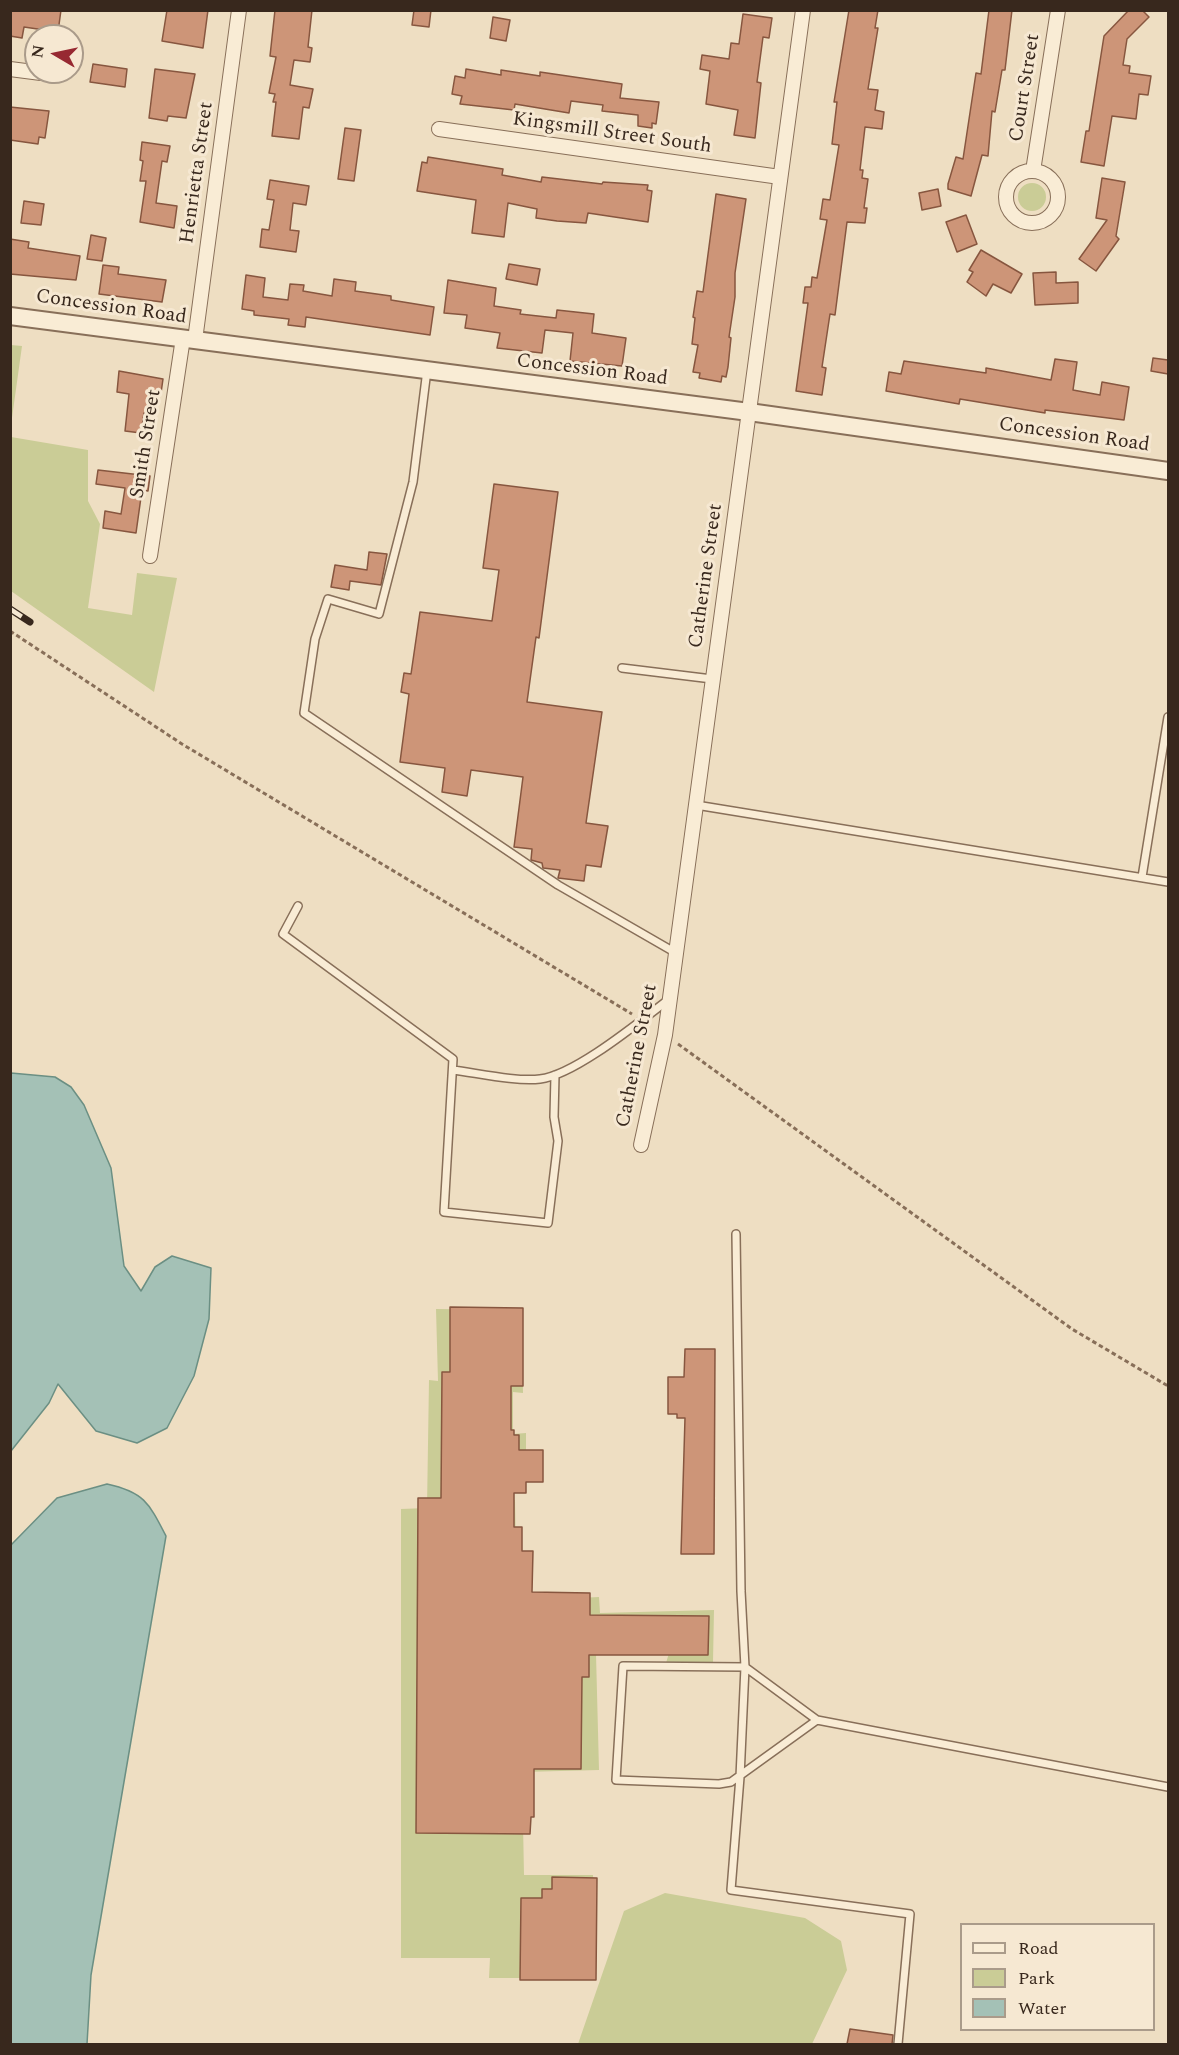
<!DOCTYPE html>
<html>
<head>
<meta charset="utf-8">
<style>
  body { margin:0 }
  #map { position:relative; width:1179px; height:2055px; overflow:hidden; background:#eedec2; font-family:Spectral,serif }
  canvas { display:block }
  .frame { position:absolute; inset:0; border:12px solid #38281d; pointer-events:none }
  .legend { position:absolute; left:960px; top:1923px; width:195px; height:108px; box-sizing:border-box; background:#f6e8d2; border:2px solid #aa9b8a; margin:0; padding:8px 10px; list-style:none; font-size:18px; color:#38281d }
  .legend li { display:flex; align-items:center; gap:12px; height:30px }
  .legend b { width:30px; border:2px solid #aa9b8a }
  .north { position:absolute; left:24px; top:24px; width:60px; height:60px; box-sizing:border-box; background:#f6e8d2; border:2px solid #aa9b8a; border-radius:50%; rotate:279deg; font-size:16px; font-weight:700; line-height:24px; text-align:center; color:#38281d }
  .north::after { content:''; display:block; margin:auto; width:21px; height:27px; background:#972932; clip-path:polygon(50% 0,100% 100%,50% 72%,0 100%) }
</style>
</head>
<body>
<div id="map">
<canvas width="1179" height="2055"></canvas>
<div class="frame"></div>
<ul class="legend">
<li><b style="height:8px;background:#f9ecd5"></b>Road</li>
<li><b style="height:16px;background:#cacc96"></b>Park</li>
<li><b style="height:16px;background:#a4c1b6"></b>Water</li>
</ul>
<div class="north">N</div>
</div>
<script>
const context = document.querySelector('canvas').getContext('2d');
context.lineJoin = 'round';
function fill(path, color) {
  context.fillStyle = color;
  context.fill(path, 'evenodd');
}
function trace(path, color, width, dash) {
  context.strokeStyle = color;
  context.lineWidth = width;
  context.lineCap = dash ? 'butt' : 'round';
  context.setLineDash(dash || []);
  context.stroke(path);
}
function label(font, color, halo, rows, align = 'center') {
  context.font = font + ' Spectral,serif';
  context.lineWidth = 6;
  context.setLineDash([]);
  context.textBaseline = 'middle';
  context.strokeStyle = halo;
  context.fillStyle = color;
  for (const [text, x, y, turn = 0] of rows) {
    context.save();
    context.translate(x, y);
    context.rotate((+turn || 0) * Math.PI / 180);
    context.textAlign = isNaN(turn) ? turn : align;
    if (halo) context.strokeText(text, 0, 0);
    context.fillText(text, 0, 0);
    context.restore();
  }
}
fill(new Path2D(`
  M1018 197a14 14 0 1 1 28 0a14 14 0 1 1-28 0Z
  M11,345L22,346L11,425L10,345Z
  M11,437L88,450V501L100,524L88,608L132,615L137,573L177,578L154,692L11,591Z
  M436,1309L521,1310L523,1393L513,1392V1434L526,1433V1487L496,1502L515,1500L517,1601L599,1597L600,1613L714,1610L713,1662L666,1663L669,1653L596,1654L599,1770L522,1772L524,1875H593L595,1978H489L490,1958H401V1509L427,1508L429,1380L438,1381Z
  M665,1893L805,1918L841,1941L847,1970L812,2044H578L624,1911Z`), '#cacc96');
const water = new Path2D(`
  M11,1073L55,1077L71,1087L84,1105L111,1168L124,1266L141,1291L155,1267L172,1256L211,1268L209,1319L194,1376L167,1428L137,1443L96,1431L58,1384L49,1403L11,1451Z
  M107,1484C144,1492 149,1503 166,1536L91,1975L87,2044H11V1545L57,1498Z`);
fill(water, '#a4c1b6');
trace(water, '#6b8f83', 1.5);
const building = new Path2D(`
  M10,10H61L58,32L24,27L22,38L10,36Z
  M167,10H208L203,48L162,41Z
  M275,10H312L308,47L312,48L310,62L294,60L290,85L313,89L309,108L303,107L299,139L272,136L276,102H273L275,94L269,93L276,57L270,56Z
  M414,10H431L429,27L412,25Z
  M849,10H878L875,28H878L868,89L878,90L875,110L884,112L882,129L865,127L860,170H863L862,178L868,179L864,208H867L865,223L847,222L835,315L830,314L822,367L826,368L822,395L796,391L808,303H803L805,287H811L812,277L817,278L827,220L820,219L823,199L830,200L839,145L832,144L837,102H834Z
  M989,10H1012L1005,70H1002L995,112L992,111L988,156L982,155L971,196L948,189V184L956,157L963,159L976,73L981,74Z
  M1129,10H1142L1149,17L1127,39L1123,65L1130,66L1129,73L1151,76L1148,95L1139,94L1136,119L1112,116L1104,166L1081,162L1086,131H1089L1104,36Z
  M743,14L772,18L769,38L763,37L757,82L761,83L755,138L734,135L738,110L706,104L710,71L700,69L702,55L729,59L731,43L739,44Z
  M493,17L510,20L506,41L490,38Z
  M93,64L127,69L125,87L90,82Z
  M155,69L195,74L186,118L168,116L167,121L149,118Z
  M466,69L501,75V70L540,76V72L622,84L620,98L659,102L656,124L652,123V128L638,126V115L602,111L603,105L571,101L569,113L515,104L514,110L460,104L462,96L452,94L455,76L465,78Z
  M10,107L49,111L45,138L39,137L38,144L10,140Z
  M345,128L361,130L354,181L338,179Z
  M142,142L170,146L167,162L162,161L156,203L177,206L174,228L140,222L146,181H140L143,161L140,160Z
  M428,157L503,169L502,175L541,182L542,177L602,184L603,182L648,185L647,190L652,191L648,222L588,213L586,223L557,221L536,218L537,209L508,203L504,237L472,233L476,200L417,191L422,162L427,163Z
  M1102,178L1125,182L1116,236L1119,239L1096,271L1079,259L1107,220L1096,218Z
  M270,180L309,186L306,205L293,203L290,230L299,231L296,252L260,247L262,229L269,230L274,200L267,199Z
  M938,189L941,206L922,210L919,193Z
  M716,194L746,199L735,273V297L729,337L731,338L728,367L726,377L722,376L721,382L699,378L700,373L693,372L698,345L692,344L695,318L693,317L697,291L703,292Z
  M24,201L44,204L41,225L21,223Z
  M966,215L977,244L957,252L946,222Z
  M91,235L106,238L102,261L87,259Z
  M10,239L29,242L28,248L80,256L76,280L10,274Z
  M981,250L1022,274L1011,293L993,284L986,296L967,282L973,272L969,270Z
  M509,264L540,269L537,285L506,279Z
  M103,265L119,267L118,274L166,280L162,302L99,294Z
  M1056,272V283L1078,282V303L1035,305L1033,273Z
  M246,275L265,278L263,297L288,300L290,284L304,285L303,291L332,296L334,279L356,282L355,291L391,296V300L434,307L430,335L306,317L305,327L288,325L289,319L254,315V311L242,309Z
  M448,280L496,288L494,306L521,310L520,314L556,318L557,310L594,314L592,333L626,338L622,366L570,361L573,333L545,330L542,353L497,348L500,333L465,328L467,315L444,313Z
  M1153,358L1168,360V374L1151,371Z
  M1055,359L1077,362L1073,390L1100,395L1102,382L1129,387L1124,420L1045,410V413L960,399L959,404L886,391L889,372L901,374L904,361L986,373V368L1051,380Z
  M119,371L163,379L161,393H156L154,414L144,413L141,433L125,431L129,394L117,392Z
  M98,470L150,476L148,491L142,490L136,533L103,528L105,511L121,514L125,488L96,484Z
  M494,484L558,492L539,638L536,637L527,702L602,712L586,823L608,826L601,867L586,865L584,881L558,878L560,870L543,868L542,863L531,860L532,849L514,847L523,777L471,770L467,796L442,792L445,768L400,762L409,694L401,692L404,673L411,674L420,612L492,621L499,570L483,568Z
  M369,552L387,554L381,585L350,581L349,590L331,587L335,565L367,570Z
  M450,1307L523,1308V1386H511V1430H514V1435H519V1450H543V1482H526V1493H514V1527H522V1551H533L532,1592L590,1593V1615L709,1616L708,1655H589V1677H582L581,1769H534V1817H531L530,1834L416,1833L418,1498H441L442,1372H450Z
  M685,1349H715L714,1554H681L685,1418H677V1414H668V1377H684Z
  M552,1877L597,1878L596,1980H520L521,1898H542V1889H552Z
  M850,2029L893,2035L892,2044H847Z`);
fill(building, '#cd9578');
trace(building, '#87563f', 1.5);
const service = new Path2D(`
  M427,370L413,482L379,614L328,599L315,639L304,713L558,885L676,953
  M622,668L712,679
  M696,805L1168,882
  M1142,877L1168,717
  M298,906L283,934L453,1059L444,1212L548,1223L558,1141L554,1117L555,1075
  M453,1070C477,1073 517,1082 540,1079C575,1075 639,1022 668,1000
  M736,1234L741,1591L745,1667L740,1777L731,1890L910,1914L898,2044
  M817,1720L731,1782L719,1784L616,1780L623,1666L745,1667L817,1720L1168,1787`);
const minor = new Path2D(`
  M10,69L41,73
  M439,129L780,177
  M1033,171L1058,10
  M1006 197a26 26 0 1 1 52 0a26 26 0 1 1-52 0Z
  M195,340L239,10
  M150,556L183,338
  M641,1145L665,1035L803,10`);
const tertiary = new Path2D(`
  M10,316L749,412L1168,471`);
trace(service, '#886f59', 10);
trace(minor, '#886f59', 16);
trace(tertiary, '#886f59', 20);
trace(new Path2D(`
  M10,631L182,744L632,1014
  M678,1044L1072,1329L1168,1386`), '#886f59', 3, [4.5, 3]);
trace(service, '#f9ecd5', 7);
trace(minor, '#f9ecd5', 14);
trace(tertiary, '#f9ecd5', 16);
const rail = new Path2D(`
  M10,609L30,622`);
trace(rail, '#38281d', 7);
trace(rail, '#f6e8d2', 4.5, [14]);
label('20px', '#38281d', '#f6e8d2', [
  ["Court Street",1026,88,-81],
  ["Kingsmill Street South",612,134,8],
  ["Henrietta Street",198,173,-82],
  ["Concession Road",111,308,8],
  ["Concession Road",592,371,7],
  ["Concession Road",1074,436,8],
  ["Smith Street",147,444,-81],
  ["Catherine Street",707,576,-82],
  ["Catherine Street",638,1056,-79]
]);
</script>
</body>
</html>
